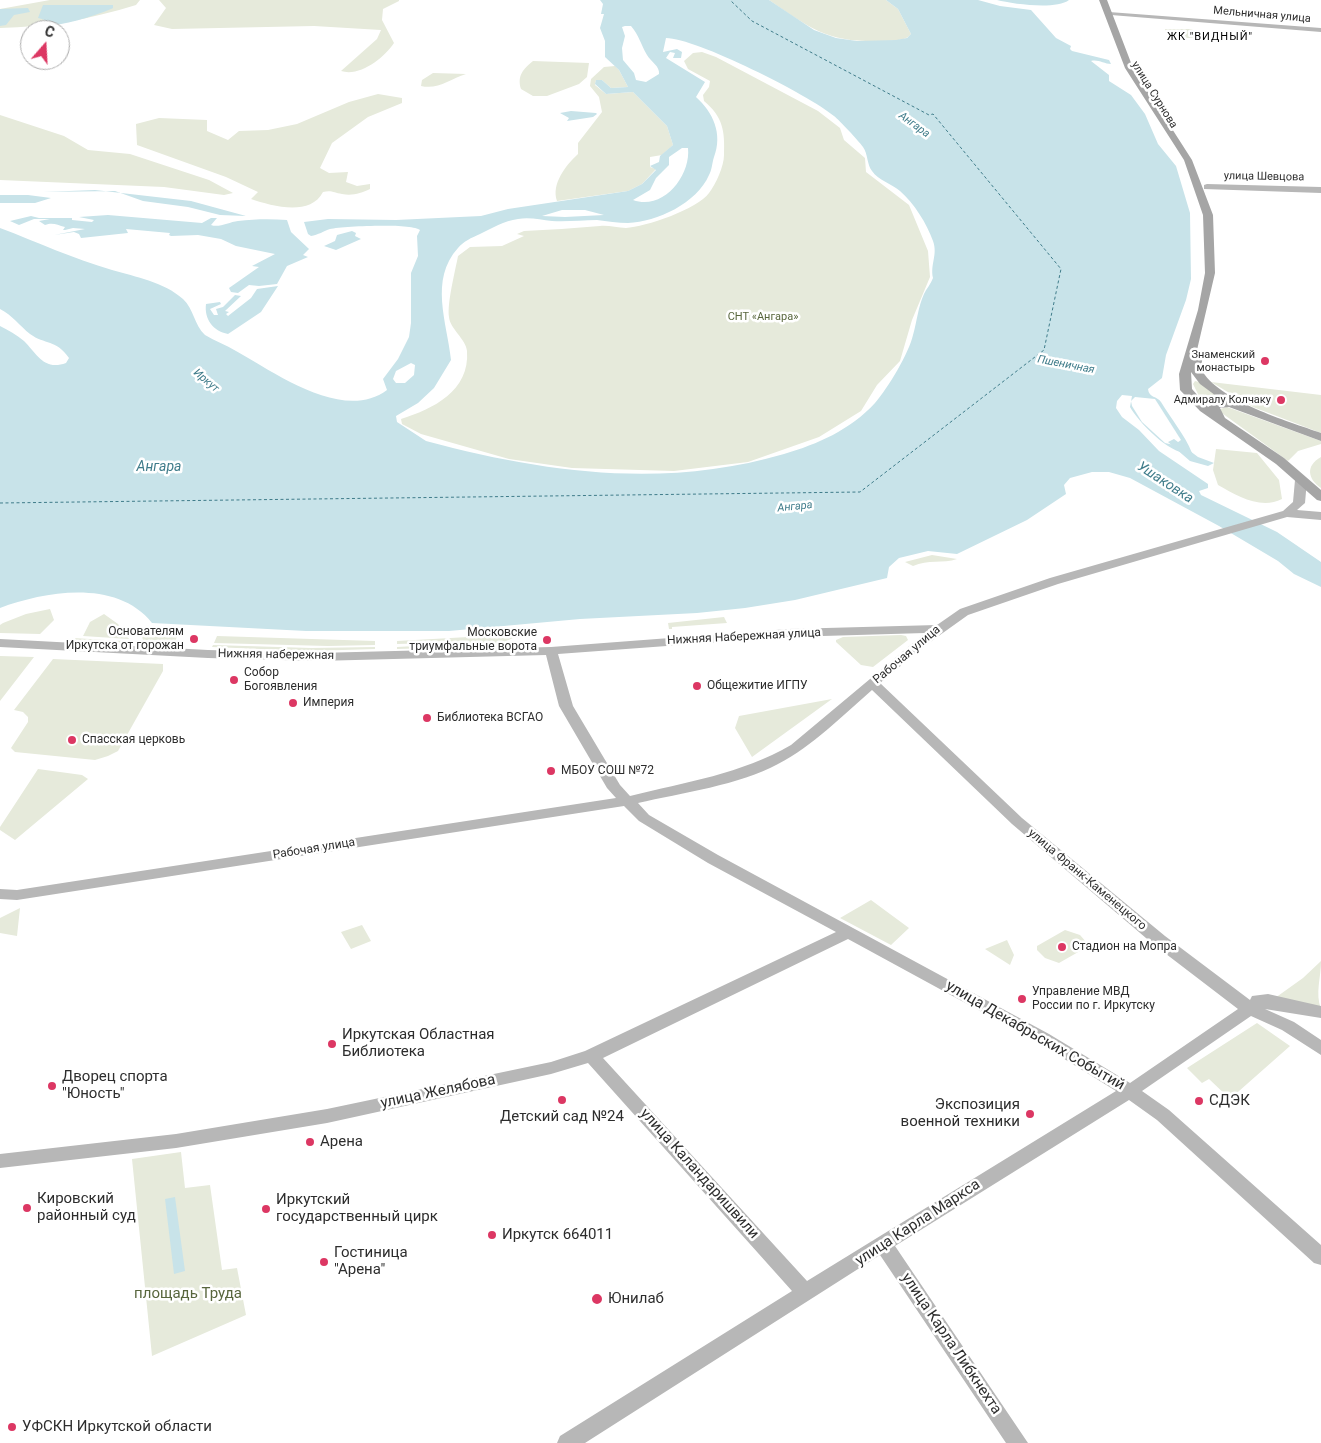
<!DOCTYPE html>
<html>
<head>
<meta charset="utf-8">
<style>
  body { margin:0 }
  #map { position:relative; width:1321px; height:1443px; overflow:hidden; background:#fff; font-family:Roboto,sans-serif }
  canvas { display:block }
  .north { position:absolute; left:20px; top:20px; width:50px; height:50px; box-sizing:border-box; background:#fff; border:1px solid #ababab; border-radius:50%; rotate:19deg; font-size:14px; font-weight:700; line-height:20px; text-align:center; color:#2d2d2d }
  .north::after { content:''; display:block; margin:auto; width:18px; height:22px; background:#dc3763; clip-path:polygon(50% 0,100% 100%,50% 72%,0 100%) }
</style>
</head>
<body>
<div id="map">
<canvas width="1321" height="1443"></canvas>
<div class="north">С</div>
</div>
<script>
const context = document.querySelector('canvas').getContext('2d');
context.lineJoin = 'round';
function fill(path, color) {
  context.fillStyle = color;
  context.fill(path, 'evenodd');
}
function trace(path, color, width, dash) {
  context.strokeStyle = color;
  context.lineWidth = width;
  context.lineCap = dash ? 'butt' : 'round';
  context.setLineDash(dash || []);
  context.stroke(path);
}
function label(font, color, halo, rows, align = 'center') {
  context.font = font + ' Roboto,sans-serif';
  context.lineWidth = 5;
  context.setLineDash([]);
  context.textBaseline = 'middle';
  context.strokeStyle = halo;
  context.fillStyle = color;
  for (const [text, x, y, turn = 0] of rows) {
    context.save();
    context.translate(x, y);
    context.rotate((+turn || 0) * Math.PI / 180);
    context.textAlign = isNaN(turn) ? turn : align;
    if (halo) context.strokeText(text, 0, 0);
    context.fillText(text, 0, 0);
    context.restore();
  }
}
fill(new Path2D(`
  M50,0H140L136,5C91,19 47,27 0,28V9Z
  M159,0H399V1L383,9L382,20L394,43C384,58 360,77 341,71L377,39L381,30L314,26L172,29L154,25L166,8Z
  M769,0H886L898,9L911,34C906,41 895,40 886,41C829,43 814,31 769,0Z
  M1165,29H1192L1197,38H1168Z
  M702,52L716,57L818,111L840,128L844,140L865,158L866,172L909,205L928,251L930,277L912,320L900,361L877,385L861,411L819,437L748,462L674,471L572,468L509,459L421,434L402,424L401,419C433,409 470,391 467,351C466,339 450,329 449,317C447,303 455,272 458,256L470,247L502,246L524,236L517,234L524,231C549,230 574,228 600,226C608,225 617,228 626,228C645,227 698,209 709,193C716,184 724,166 724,155C725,131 723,117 704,101L703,95L709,87L710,81L688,69L684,61L693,53Z
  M533,61L589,63L587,77L579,84L547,96H533L521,89C517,76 523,69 533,61Z
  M615,66L619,70L628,87L611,88L602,80H596L595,85L606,94L633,92L667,126L673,145L662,155L650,157V167L656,169L642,184L628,191L557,201C551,184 566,165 578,154V143L602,112L599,97L590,86L591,79L604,67Z
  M433,73L466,74C450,79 438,90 421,86L422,80Z
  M378,94L402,98V103L368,117L332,143L320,168L329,173L348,172L346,182L357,186L370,184V189C361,193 353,196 342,194C334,193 332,190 323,192C310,217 272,206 251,199L258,192L226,177L137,145L136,124L159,118L207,120V131L228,140L239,131L268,130L297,124L349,102Z
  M0,115L64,136L88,150L130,154L209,180L233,193L224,195L164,187L0,180Z
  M1195,381L1199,382L1225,400L1213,401L1207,404L1199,396L1193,384Z
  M1211,382L1321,395V433L1253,407Z
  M1227,407L1321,441V444L1298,451L1288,461L1219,411L1220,409Z
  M1216,449L1257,453L1279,480L1282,499C1261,510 1237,496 1218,485L1213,470Z
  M1321,457V488C1308,479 1305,466 1321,457Z
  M932,555L957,559C943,564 928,559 913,566L905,562Z
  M50,609L54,620L40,634L0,633V625L3,623L26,614Z
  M104,614L118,624L129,639L83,636L90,622Z
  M724,617L727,623L672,627V629H669L668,623Z
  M141,633L178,635L175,641L143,640Z
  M522,634L495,646L397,649V647L434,645V643L397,644V641Z
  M901,635L906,636L908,640L873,667L861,665L836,642V640L843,637Z
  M217,636L375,641V645L328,646L214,643Z
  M73,638L173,644V646L191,647L72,641Z
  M213,645L311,648L375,647V649L310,651L212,647Z
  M0,656L34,657L0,701Z
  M53,659L163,664V671L118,751L108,756L95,760L15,752L11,748L28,722V717L23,712L14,710Z
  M832,699L752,757L735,728L739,716Z
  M38,769L82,775L88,779L15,840L0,830V827Z
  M871,900L909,928L891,945L840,918Z
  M20,908L17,936L0,933V918Z
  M362,925L371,941L351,949L341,932Z
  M1065,930L1080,935L1087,943V947L1059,963L1045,958L1037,950V946Z
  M1007,940L1014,955L1010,965L985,949Z
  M1321,961C1321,978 1315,993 1321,1009L1275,998L1303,978Z
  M1257,1023L1290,1046L1230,1099L1209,1079L1202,1083L1187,1068Z
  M181,1152L185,1188L210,1185L222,1270L237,1268L246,1315L152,1356L132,1159Z`), '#e6eadb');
fill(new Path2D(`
  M600,0H769L814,30L836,38L857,41L896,40L907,38L911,34L898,9L886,0H978L1000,6L1031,10L1056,38L1071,46L1070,49L1072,51L1109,60L1111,64C1104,64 1098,59 1091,61L1109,75V81L1131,95L1145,114L1158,144L1176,166L1190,213L1191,279L1186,300L1166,355L1162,378L1148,389C1149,398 1157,396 1161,402C1171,419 1185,435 1192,453C1173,458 1139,423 1130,407L1132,396L1122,395L1117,401L1116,408L1122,417L1139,430L1159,451L1208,484V488L1199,491L1201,495L1277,532L1321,562V587L1294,574L1278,561L1219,526L1130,478L1109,472H1092L1070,478L1064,485L1066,494L1027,520L957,554L928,551L899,558L889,567L887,578L795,600L745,608L697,613L580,619L449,631H306L152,623C117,579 46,591 0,608V326C8,330 17,335 24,341C37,354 44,371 66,363L69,358C56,339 45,345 30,334C20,326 12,315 0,309V228C37,242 74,259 112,270C136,277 164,282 183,299C194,309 194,325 205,335C215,341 226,345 236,351C274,372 343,423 387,390L383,379L398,359L409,337L411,323V273L418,256L417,236L420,230C412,223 344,226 330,229C324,231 318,235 311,236L308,234L304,222L328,219L396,220L481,216L508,209L628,191L642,184L656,170L650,166L659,162L660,156L673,145L667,126L633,92L606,94L595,84L596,80H602L611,88L628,87L619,70L605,57V41L600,28L604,14H601L603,4ZM625,26H631C639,35 641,45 647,55C651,62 660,66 659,74L646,82L636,80L634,73L623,60L622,48L625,36L622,27ZM666,38C696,38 809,95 834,116C840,121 858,140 863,147C868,154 867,165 872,171C878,180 892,184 900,191C914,203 927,224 933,241C938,255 930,264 933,278C931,284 926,289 924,294C918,307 917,321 913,335C909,353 888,388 875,403C850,430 818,444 784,454C665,489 545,473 426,441L397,422L396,416L418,403L434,388L451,360C447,322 429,280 458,248C464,241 471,238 480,234C492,228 504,221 518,219C530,217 541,220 552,221C567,222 582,220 597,220C607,221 618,223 628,223C657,222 697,203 709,175C712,170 712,163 714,157C723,134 713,112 696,97L705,82L666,58L670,52L675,53L673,58H681L682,52L677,49L663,52ZM682,148H688C691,176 663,211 633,200L650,190L656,178L669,165V157ZM562,210H585L604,215L565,217L542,216ZM411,363L415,365L414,375L405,383H396L393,379L396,371Z
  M997,0H1069C1056,10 1013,4 997,0Z
  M43,5H113V8C103,13 61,27 52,24C47,22 44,19 38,18Z
  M28,8L30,12L14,15L6,25L0,26V9Z
  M571,111L596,113L597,114L593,117L567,121L569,118L560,113Z
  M95,190L191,201L246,216L220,215L188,207L143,201L115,191L43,192Z
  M0,195H28L51,198L35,203H0Z
  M108,215L202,223L211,218H217L211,225C219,228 229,222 238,221C255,219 271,219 287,220L291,232L309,249L303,255L308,257L287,266L277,284L259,286L249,285L238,293L231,292L229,288L259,267L252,266L275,254L236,246L221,239L198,235L171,236L169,235L170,233L126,229L128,233L81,238L79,234L74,232L54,235L85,229L73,228L65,230H63L65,227C57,225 53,222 45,225L39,221L50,219H34L19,225L10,221L31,216L39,218H72V220L92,222L94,220L79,217Z
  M352,231L356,233L355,236L361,239L336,250L324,246L335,241L337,235Z
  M278,286L261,312L228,334C213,331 204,319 206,304L220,302L221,304L210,309L214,315H218L216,309L223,307L235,295L241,296L225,311L229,312L226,314L228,316L251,298L257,289Z
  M175,1197L185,1271L174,1274L165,1199Z`), '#c8e3e9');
fill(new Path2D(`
  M1135,397L1155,399L1181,440L1174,445L1165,443L1142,422L1132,406L1131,401Z`), '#fff');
fill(new Path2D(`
  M1174,439L1198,457L1214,463L1208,466L1190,461L1168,442Z`), '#c8e3e9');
trace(new Path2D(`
  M0,503L860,492L1044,350L1061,269L933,114L929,115L752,21L730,0`), '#3f7c8a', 1, [3, 2.5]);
fill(new Path2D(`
  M1109,12L1321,28V32L1111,15Z
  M1207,184L1321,187V193L1204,189V185Z
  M1301,477L1307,480L1305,503L1297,510L1321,512V520L1287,517L1058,584L968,615L926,645L880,683L1022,818L1165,936L1250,1000L1252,996L1268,994L1321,1006V1018L1265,1009L1294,1022L1321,1040V1055L1282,1030L1251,1016L1142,1091L1169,1110L1321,1245V1265L1314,1263L1157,1120L1129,1100L895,1246L1028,1443H1006L880,1255L585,1443H557L560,1436L792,1291L588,1063L551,1074L327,1123L176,1148L0,1168V1154L176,1134L327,1109L551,1062L585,1051L836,932L708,863L639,821L624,806L17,900L0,899V889L17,890L616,798L607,788L559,706L546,655L317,661L208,658L0,647V639L208,650L317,653L551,647L789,629L937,625L960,609L1050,578L1283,511L1293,502L1295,480ZM925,633L791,745C741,774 686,782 630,796L620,785L573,706L558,654L789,637ZM872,690L1012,824L1153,944L1238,1009L1130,1083L1049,1034L718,855L649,815L638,803C681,793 740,785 778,764C813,746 842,716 872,690ZM848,939L1037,1042L1116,1091L807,1281L603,1058Z`), '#b7b7b7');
fill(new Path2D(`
  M1099,0H1107L1133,68L1192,160L1213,215L1215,273L1197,350L1203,353L1201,369C1218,401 1288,421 1321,433V441L1229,407L1220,408L1225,418L1284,458L1321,490V501L1317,500L1276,464L1200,411L1180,390L1179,374L1198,310L1205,273L1203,215L1184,160L1125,68ZM1191,372L1200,384L1223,401L1216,402L1208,407L1192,389Z`), '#a5a5a5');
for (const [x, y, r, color] of [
  [1265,361,5,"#dc3763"],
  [1281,400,5,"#dc3763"],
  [194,639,5,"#dc3763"],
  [547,640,5,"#dc3763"],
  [234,680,5,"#dc3763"],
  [697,686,5,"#dc3763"],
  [293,703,5,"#dc3763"],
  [427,718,5,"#dc3763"],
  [72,740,5,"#dc3763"],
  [551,771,5,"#dc3763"],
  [1062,947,5,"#dc3763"],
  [1022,999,5,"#dc3763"],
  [332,1044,5,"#dc3763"],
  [52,1086,5,"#dc3763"],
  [562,1100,5,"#dc3763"],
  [1199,1101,5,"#dc3763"],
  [1030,1114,5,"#dc3763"],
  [310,1142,5,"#dc3763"],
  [27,1208,5,"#dc3763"],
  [266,1209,5,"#dc3763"],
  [492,1235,5,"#dc3763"],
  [324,1262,5,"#dc3763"],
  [597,1299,6,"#dc3763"],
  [12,1427,5,"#dc3763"]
]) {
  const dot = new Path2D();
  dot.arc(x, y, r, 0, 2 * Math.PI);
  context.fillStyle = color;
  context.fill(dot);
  trace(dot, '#fff', 2);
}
label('11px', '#2d2d2d', '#fff', [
  ["Мельничная улица",1262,15,5],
  ["улица Сурнова",1154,95,58],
  ["улица Шевцова",1264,177,1]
]);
context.letterSpacing = '1px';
label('11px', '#000', '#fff', [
  ["ЖК \"ВИДНЫЙ\"",1210,37]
]);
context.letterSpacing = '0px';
label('italic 11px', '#3f7c8a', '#fff', [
  ["Ангара",914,125,36],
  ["Пшеничная",1066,365,11],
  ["Иркут",206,381,40],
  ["Ангара",795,507,-6]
]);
label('11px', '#58663d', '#fff', [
  ["СНТ «Ангара»",763,317]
]);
label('11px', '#2d2d2d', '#fff', [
  ["Знаменский",1255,355],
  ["монастырь",1255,368],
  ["Адмиралу Колчаку",1271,400]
], 'right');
label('12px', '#2d2d2d', '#fff', [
  ["Основателям",184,632,"right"],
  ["Иркутска от горожан",184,646,"right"],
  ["Московские",537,633,"right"],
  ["триумфальные ворота",537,647,"right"],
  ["Собор",244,673],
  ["Богоявления",244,687],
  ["Общежитие ИГПУ",707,686],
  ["Империя",303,703],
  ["Библиотека ВСГАО",437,718],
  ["Спасская церковь",82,740],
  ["МБОУ СОШ №72",561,771],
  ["Стадион на Мопра",1072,947],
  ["Управление МВД",1032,992],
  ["России по г. Иркутску",1032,1006]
], 'left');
label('12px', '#2d2d2d', '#fff', [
  ["Нижняя Набережная улица",744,637,-3],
  ["Нижняя набережная",276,655,1],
  ["Рабочая улица",907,655,-40],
  ["Рабочая улица",314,849,-9],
  ["улица Франк-Каменецкого",1087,880,40]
]);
label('italic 14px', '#3f7c8a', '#fff', [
  ["Ангара",159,467],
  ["Ушаковка",1165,483,33]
]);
label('15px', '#2d2d2d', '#fff', [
  ["Иркутская Областная",342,1035],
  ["Библиотека",342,1052],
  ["Дворец спорта",62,1077],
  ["\"Юность\"",62,1094],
  ["СДЭК",1209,1101],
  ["Экспозиция",1020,1105,"right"],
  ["военной техники",1020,1122,"right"],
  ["Детский сад №24",562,1117,"center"],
  ["Арена",320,1142],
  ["Кировский",37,1199],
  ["районный суд",37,1216],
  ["Иркутский",276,1200],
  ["государственный цирк",276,1217],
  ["Иркутск 664011",502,1235],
  ["Гостиница",334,1253],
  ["\"Арена\"",334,1270],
  ["Юнилаб",608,1299],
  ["УФСКН Иркутской области",22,1427]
], 'left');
label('15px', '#2d2d2d', '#fff', [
  ["улица Декабрьских Событий",1035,1036,30],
  ["улица Желябова",438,1092,-12],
  ["улица Каландаришвили",699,1174,48],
  ["улица Карла Маркса",918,1223,-33],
  ["улица Карла Либкнехта",951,1344,56]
]);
label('15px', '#58663d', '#fff', [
  ["площадь Труда",188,1294]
]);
</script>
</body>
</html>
